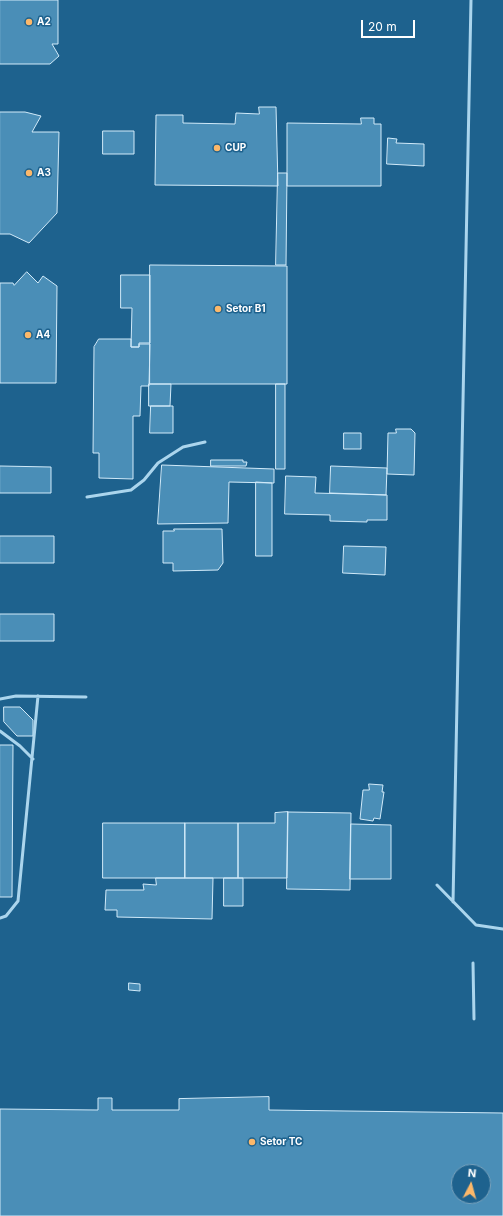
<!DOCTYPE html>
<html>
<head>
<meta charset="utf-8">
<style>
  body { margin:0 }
  #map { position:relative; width:503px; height:1216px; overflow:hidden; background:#1e628e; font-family:Inter,sans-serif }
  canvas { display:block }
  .north { position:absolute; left:451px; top:1164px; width:40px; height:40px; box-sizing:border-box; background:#1e628e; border:1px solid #78a1bb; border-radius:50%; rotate:6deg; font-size:11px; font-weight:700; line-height:16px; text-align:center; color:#fff }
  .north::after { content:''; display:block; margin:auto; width:14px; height:18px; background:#fcb86a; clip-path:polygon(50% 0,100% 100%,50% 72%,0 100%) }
  .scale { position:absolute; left:361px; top:20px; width:54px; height:18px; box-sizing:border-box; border:2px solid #fff; border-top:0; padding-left:5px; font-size:12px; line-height:14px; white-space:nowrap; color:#fff; -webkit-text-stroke:3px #1e628e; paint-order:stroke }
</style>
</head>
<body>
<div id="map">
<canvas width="503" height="1216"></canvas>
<div class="north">N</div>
<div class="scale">20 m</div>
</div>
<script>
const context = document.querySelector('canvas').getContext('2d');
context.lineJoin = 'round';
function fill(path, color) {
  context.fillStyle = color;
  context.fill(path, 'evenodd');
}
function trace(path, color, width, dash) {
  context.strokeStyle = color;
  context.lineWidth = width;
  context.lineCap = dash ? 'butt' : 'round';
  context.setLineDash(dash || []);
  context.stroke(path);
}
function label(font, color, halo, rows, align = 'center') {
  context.font = font + ' Inter,sans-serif';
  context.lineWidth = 3;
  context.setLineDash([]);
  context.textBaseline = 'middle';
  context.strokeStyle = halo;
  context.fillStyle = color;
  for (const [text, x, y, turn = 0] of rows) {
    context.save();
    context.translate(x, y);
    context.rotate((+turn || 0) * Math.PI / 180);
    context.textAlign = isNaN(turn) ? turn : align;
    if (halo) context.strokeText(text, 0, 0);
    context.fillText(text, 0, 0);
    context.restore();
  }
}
const building = new Path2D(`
  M0,0H58V44H52L59,56L50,64H0Z
  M259,107H276L278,186L155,185L156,115H183V123L235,124L236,113L259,114Z
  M0,112H25L41,116L32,132H59L57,213L29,243L10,234H0Z
  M361,118H374V124H381V186H287V123L361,124Z
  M103,131H134V154H103Z
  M388,138L397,139L396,143L424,144V166L387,164Z
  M278,173H287L286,265H276Z
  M150,265L287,266V384H150Z
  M27,272L38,283L43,276L57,286L56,383H0V283H13L14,285Z
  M121,275H150V343H139V347H131L132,308H121Z
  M99,339H131V347H139V344H150L149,386H141L140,416H133V479L99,478V453H93L94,347Z
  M149,384H171L170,406H149Z
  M276,384H285V469H276Z
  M151,406H173V433H150Z
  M396,429H411L415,433L414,475L387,474L388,433H396Z
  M344,433H361V449H344Z
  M211,460H243V462H247L246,466H211Z
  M162,465L274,469V483L229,482L228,523L158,524Z
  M0,466L51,467V493H0Z
  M331,466L387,468L386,495L330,493Z
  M286,476L316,477L315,493L387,495V520H367V522L330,521V515L285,514Z
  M256,482L272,483V556H256Z
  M174,529H222L223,563L218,570L173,571V563H163V531H174Z
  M0,536H54V563H0Z
  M344,546L386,547L385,575L343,573Z
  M0,614H54V641H0Z
  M4,707H20L33,720V736H17L4,722Z
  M0,745H13L12,897H0Z
  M369,784L383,785L382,792H384L380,819L374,818L373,821L360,819L363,790H369Z
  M288,812L351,813L350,890L287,889Z
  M288,812L287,878H238V823H275V813Z
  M103,823H185V878H103Z
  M185,823H238V878H185Z
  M351,824L391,825V879H350Z
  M156,878H213L212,919L117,917V910H105L106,890H144L143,884L156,885Z
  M224,878H243V906H224Z
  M129,983L140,984V991L129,990Z
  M269,1097V1110L503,1113V1216H0V1109L98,1110V1098H112V1110H179V1099ZM459,1172H483V1196H459Z`);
fill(building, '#4a8eb7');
trace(building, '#d1eaf9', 1);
trace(new Path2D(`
  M87,497L131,490L144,480L158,463L183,447L205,442
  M0,699L16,696L86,697
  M0,731L20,746L33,759
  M437,885L476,925L503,929
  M453,902L471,0
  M0,918L6,916L18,901L38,696
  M473,963L474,1019`), '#abd5ed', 3);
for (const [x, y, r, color] of [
  [29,22,4,"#fcb86a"],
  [217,148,4,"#fcb86a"],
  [29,173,4,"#fcb86a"],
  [218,309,4,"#fcb86a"],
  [28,335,4,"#fcb86a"],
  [252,1142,4,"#fcb86a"]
]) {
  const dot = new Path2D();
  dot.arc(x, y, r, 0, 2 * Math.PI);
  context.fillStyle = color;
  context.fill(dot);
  trace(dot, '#1e628e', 1.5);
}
label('bold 10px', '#fff', '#1e628e', [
  ["A2",37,22],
  ["CUP",225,148],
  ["A3",37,173],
  ["Setor B1",226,309],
  ["A4",36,335],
  ["Setor TC",260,1142]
], 'left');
</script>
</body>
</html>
